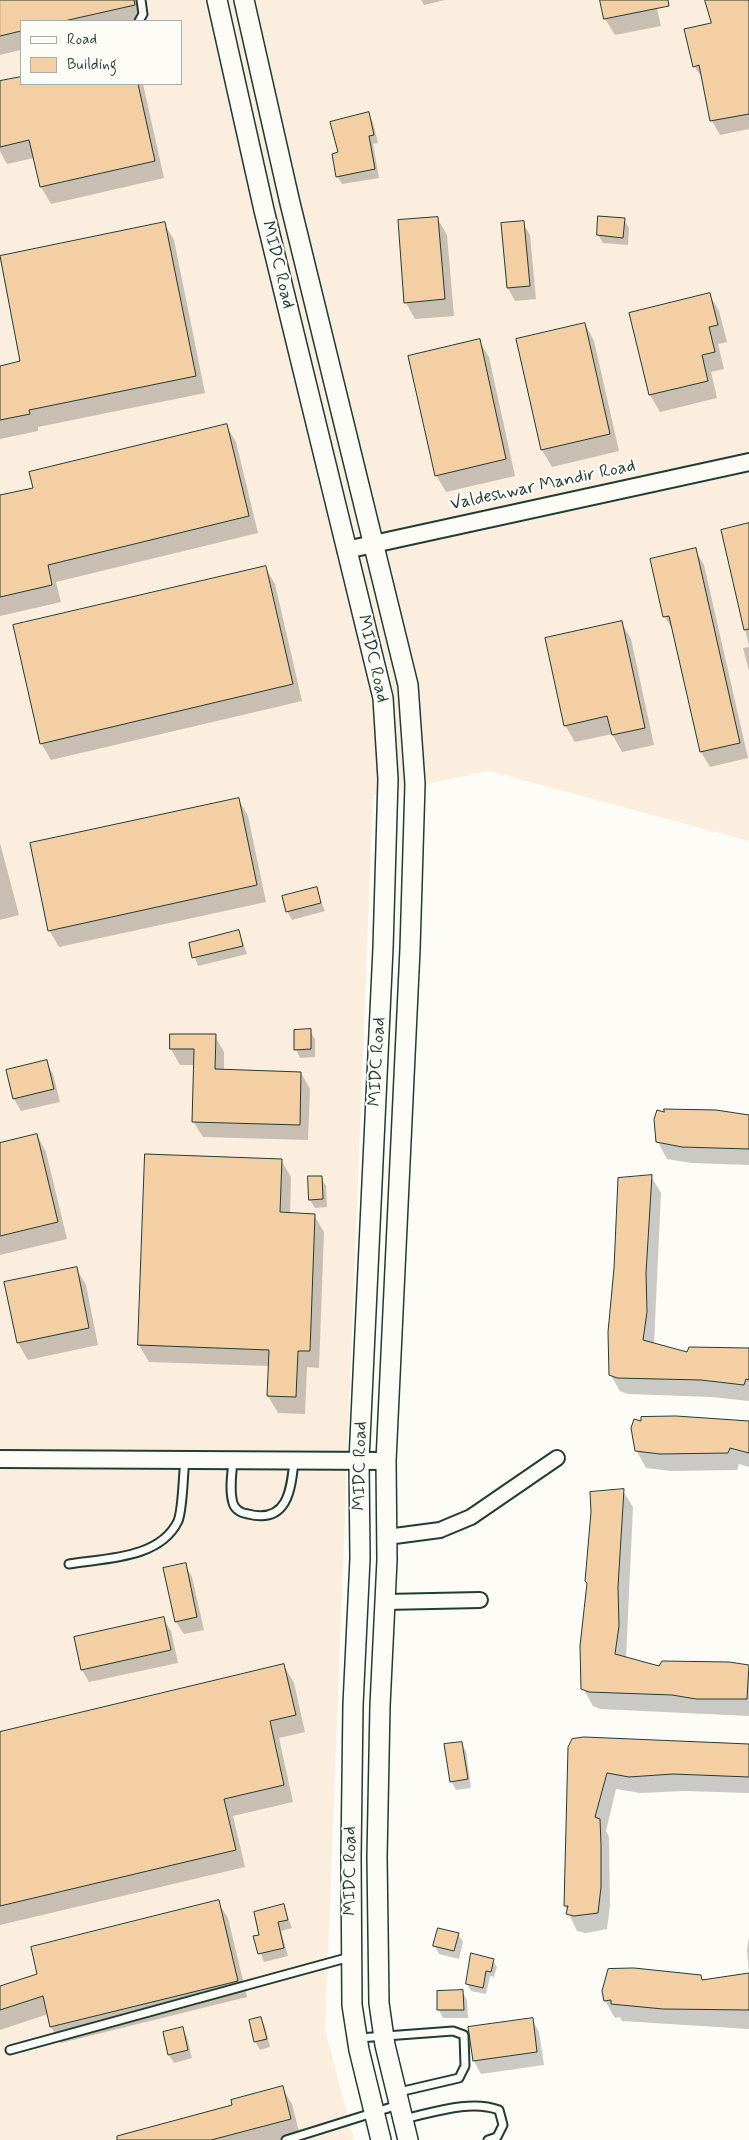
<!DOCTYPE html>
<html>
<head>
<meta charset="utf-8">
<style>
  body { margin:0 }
  #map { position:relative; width:749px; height:2140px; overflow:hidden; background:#fdfcf7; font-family:Mynerve,sans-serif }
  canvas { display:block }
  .legend { position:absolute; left:20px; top:20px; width:162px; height:65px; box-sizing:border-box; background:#fdfcf7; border:1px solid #a4b0a9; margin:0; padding:6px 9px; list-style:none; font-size:15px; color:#1f3d34 }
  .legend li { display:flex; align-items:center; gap:10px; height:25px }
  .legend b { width:25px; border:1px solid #a4b0a9 }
</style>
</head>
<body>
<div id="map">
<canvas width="749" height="2140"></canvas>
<ul class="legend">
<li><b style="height:6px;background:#fdfcf7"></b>Road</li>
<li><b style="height:14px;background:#f5cfa4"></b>Building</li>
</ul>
</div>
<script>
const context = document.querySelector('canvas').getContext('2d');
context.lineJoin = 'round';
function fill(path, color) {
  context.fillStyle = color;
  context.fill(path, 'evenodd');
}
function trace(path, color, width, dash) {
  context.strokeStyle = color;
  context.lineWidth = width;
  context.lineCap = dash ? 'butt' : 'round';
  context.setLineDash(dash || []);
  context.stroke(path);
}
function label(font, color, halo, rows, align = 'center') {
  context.font = font + ' Mynerve,sans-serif';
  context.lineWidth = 4.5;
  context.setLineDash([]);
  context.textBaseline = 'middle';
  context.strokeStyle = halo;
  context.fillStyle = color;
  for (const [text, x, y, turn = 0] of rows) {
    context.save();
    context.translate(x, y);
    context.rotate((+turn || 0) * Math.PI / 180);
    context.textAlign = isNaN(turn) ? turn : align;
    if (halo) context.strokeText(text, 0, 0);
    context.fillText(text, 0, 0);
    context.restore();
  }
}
fill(new Path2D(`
  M0,0H749V841L489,771L373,795L325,2029L354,2140H0ZM21,21H181V84H21Z`), '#fbeede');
fill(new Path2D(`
  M0,0H140L145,21H21V50L0,55Z
  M421,0H445L424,5Z
  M602,0H655L661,26L615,35L605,19Z
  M706,0H749V129L720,135L712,121L704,80L694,66L713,24Z
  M21,78V84H143L164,178L51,204L41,187L34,158L7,164L0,151V83Z
  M368,113L373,122L378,143L373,144L379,178L342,184L337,176L339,153Z
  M437,218L447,235L454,316L415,319L406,303Z
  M624,219L629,228L628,245L603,243L598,235Z
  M164,223L174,240L205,393L38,427V431L0,439V367L22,362L0,257Z
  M523,223L530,235L536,299L515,301L508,288Z
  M709,294L719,311L727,342L718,344L724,369L711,372L717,398L660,412L650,395L631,314Z
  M585,324L594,341L619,451L552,467L542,450Z
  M479,341L489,357L515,476L446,492L436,475Z
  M226,425L236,442L258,533L56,582L61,602L0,616V497L34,488Z
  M749,525V646L722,531Z
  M695,550L704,565L748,758L710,767L701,752L674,632L665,617L652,560Z
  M265,567L275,584L302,701L51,760L41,743Z
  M621,622L631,639L654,745L622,752L612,734L575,742L565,725Z
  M749,647V671L743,648Z
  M238,799L248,816L266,902L59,947L49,930Z
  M0,843L19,915L0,920Z
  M316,889L325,911L292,920L287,911Z
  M239,932L247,954L198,966L190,944Z
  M310,1031L315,1039V1057L300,1058L296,1049Z
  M215,1036L224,1052V1071L301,1073L310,1089L308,1140L203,1137L193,1121L195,1065H180L171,1049Z
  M46,1061L53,1074L60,1102L21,1111L14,1099Z
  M749,1117V1165L692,1163L667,1159L658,1142Z
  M37,1135L46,1152L67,1239L0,1255V1144Z
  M281,1160L291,1177L290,1214L314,1215L324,1232L319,1368L307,1367L305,1414L278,1413L268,1396L269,1366L149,1362L139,1345Z
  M651,1176L661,1193L654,1344L688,1353L749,1348V1401L711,1397L628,1394L620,1391L610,1374V1314Z
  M321,1177L326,1186L327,1207L315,1208L310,1200Z
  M76,1268L86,1285L98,1345L28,1360L18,1343Z
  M749,1421V1467L739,1464L737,1470L671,1471L646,1468L636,1450L642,1422Z
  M623,1491L633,1507L626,1658L660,1668L729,1663L749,1666V1716L600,1709L593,1706L583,1688Z
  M185,1565L192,1577L204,1630L184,1634L176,1622L165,1569Z
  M163,1618L171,1631L178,1663L89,1682L82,1670Z
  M284,1666L294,1683L305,1732L279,1738L293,1802L233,1816L245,1867L0,1925V1733Z
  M461,1743L466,1751L471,1788L456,1790L451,1781Z
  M749,1744V1793L684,1791L640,1793L616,1789L606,1831L609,1837L610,1905L607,1929L586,1933L577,1931L565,1906L570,1747Z
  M218,1902L228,1918L247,1997L61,2043L51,2027L48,2014L0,2030V1987L39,1974Z
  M283,1905L292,1928L281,1931L288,1956L264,1962L255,1937L261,1936Z
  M458,1934L463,1942L459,1959L439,1954L435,1946Z
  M749,1936V2029L622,2021L620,2017L615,2018L605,2001L700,1976L703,1982L749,1974L747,1950Z
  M472,1954L493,1961L497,1967L494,1977L490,1976L486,1994L471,1991L467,1984Z
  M462,1991L467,2000L468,2018H443L439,2010L438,1992Z
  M261,2018L265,2026L270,2047L260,2050L255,2041Z
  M532,2019L539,2032L544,2065L481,2074L474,2061L470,2028Z
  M182,2029L187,2037L192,2058L174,2063L169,2055Z
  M282,2087L292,2104L300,2136L283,2140H142Z`), '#0003');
const building = new Path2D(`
  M0,0H134L135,5L64,21H21V31L0,36Z
  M600,0H668L669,6L604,19Z
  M705,0H749V114L710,121L699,65L693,67L684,29L711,23Z
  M21,77V84H138L155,161L40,187L29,140L0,147V81Z
  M369,112L374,135L369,136L375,169L336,177L332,154L338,152L330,122Z
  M598,216L625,218L623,238L597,235Z
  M438,217L445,299L404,303L398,220Z
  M524,221L530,286L507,288L501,223Z
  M165,222L196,376L29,410L30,414L0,420V366L20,361L0,256Z
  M710,293L718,325L709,327L715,352L702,355L708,381L649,395L629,313Z
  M585,323L610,434L541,450L516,339Z
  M480,339L506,459L435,476L408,356Z
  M227,424L249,516L48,565L52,585L0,597V495L33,488L29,472Z
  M749,523V629L744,630L721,530Z
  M696,548L740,743L700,752L669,616L663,617L650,559Z
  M266,566L293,684L40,744L13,625Z
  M622,621L645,728L612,735L607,716L564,726L545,638Z
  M239,798L257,885L48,931L30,843Z
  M317,887L321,903L286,912L282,896Z
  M239,930L243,946L192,958L189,943Z
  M311,1029V1049L294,1050V1030Z
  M170,1034H216L215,1069L301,1072L300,1125L192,1122L194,1049H170Z
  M47,1060L54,1089L13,1099L6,1070Z
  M664,1109L716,1110L749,1115V1149L682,1147L656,1142L654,1119L657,1110L664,1112Z
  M37,1134L58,1222L0,1236V1143Z
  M145,1154L282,1159L280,1212L315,1214L310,1351H298L296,1397L267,1396L269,1350L138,1345Z
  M652,1175L646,1273L647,1312L643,1340L687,1352L689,1347L749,1348V1380L746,1379L744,1385L701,1380L617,1378L609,1375L608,1332L614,1268L618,1178Z
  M308,1176H322L323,1199L309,1200Z
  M77,1267L89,1328L17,1343L4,1282Z
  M676,1416L749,1421V1453L730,1448L728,1453L660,1454L635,1451L631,1428L634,1419L641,1421V1417Z
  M624,1489L618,1587L619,1626L615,1654L659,1666L662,1661L729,1662L749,1665L747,1699H696L672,1695L589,1692L581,1689L580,1646L587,1583L585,1581L591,1512L590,1492Z
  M186,1563L197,1617L175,1622L163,1568Z
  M164,1617L171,1650L81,1670L74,1637Z
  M284,1664L296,1715L270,1721L284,1785L224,1799L236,1850L0,1906V1732Z
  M584,1737L749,1744V1777L673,1774L629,1777L607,1773L595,1817L600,1819L601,1845V1887L598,1913L574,1916L566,1914L568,1906H564L568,1747L572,1739Z
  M462,1742L468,1779L450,1782L444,1744Z
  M219,1900L238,1981L50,2027L43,1996L0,2010V1986L37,1974L31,1947Z
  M284,1904L288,1920L278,1922L284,1948L258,1954L253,1936L259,1935L254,1912Z
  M438,1928L459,1933L454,1951L433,1946Z
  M471,1953L494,1959L491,1972L486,1971L483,1988L466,1984Z
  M634,1968L701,1975L702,1980L749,1973V2010L663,2009L611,2004V2000L604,2001L602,1991L608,1969Z
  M463,1990L464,2010H437V1991Z
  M261,2017L267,2039L254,2042L249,2020Z
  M533,2018L537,2052L473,2061L468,2027Z
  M183,2027L188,2050L168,2055L163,2032Z
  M283,2086L291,2119L211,2140H117V2136L232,2105L231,2100Z`);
fill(building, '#f5cfa4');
trace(building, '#1f3d34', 1);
const service = new Path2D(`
  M139,21L143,14L141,0
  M233,1460C232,1474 229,1490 233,1503C235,1510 242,1513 248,1514C287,1524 291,1491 294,1461
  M69,1564C105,1558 160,1559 178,1521C183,1509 183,1474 185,1460
  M359,2038L453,2031L464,2035L465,2066L459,2078L399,2092
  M10,2050L350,1957
  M403,2119C432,2113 470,2099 499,2110L503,2125L497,2137L488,2140
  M286,2140L398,2105`);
const minor = new Path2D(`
  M387,1537L440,1530L471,1517L557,1458
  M385,1602L480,1600`);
const tertiary = new Path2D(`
  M346,550L749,462
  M0,1459L386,1461`);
const secondary = new Path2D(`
  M217,0L264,210L383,698L388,779L383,948L359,1461L360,1559L353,1705L351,1857L352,2005L359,2050L381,2140
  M244,0L290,203L408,685L415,784L410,949L386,1461L387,1560L380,1706L377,1857L379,2003L385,2045L408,2140`);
trace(service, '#1f3d34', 11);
trace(minor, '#1f3d34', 18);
trace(tertiary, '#1f3d34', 20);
trace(secondary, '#1f3d34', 22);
trace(service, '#fdfcf7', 7);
trace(minor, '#fdfcf7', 14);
trace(tertiary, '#fdfcf7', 16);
trace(secondary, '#fdfcf7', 19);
label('18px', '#1f3d34', '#fdfcf7', [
  ["MIDC Road",277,265,76],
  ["Valdeshwar Mandir Road",543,486,-12],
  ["MIDC Road",372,659,77],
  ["MIDC Road",378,1062,-87],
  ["MIDC Road",361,1466,-89],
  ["MIDC Road",351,1871,-90]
]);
</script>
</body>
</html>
